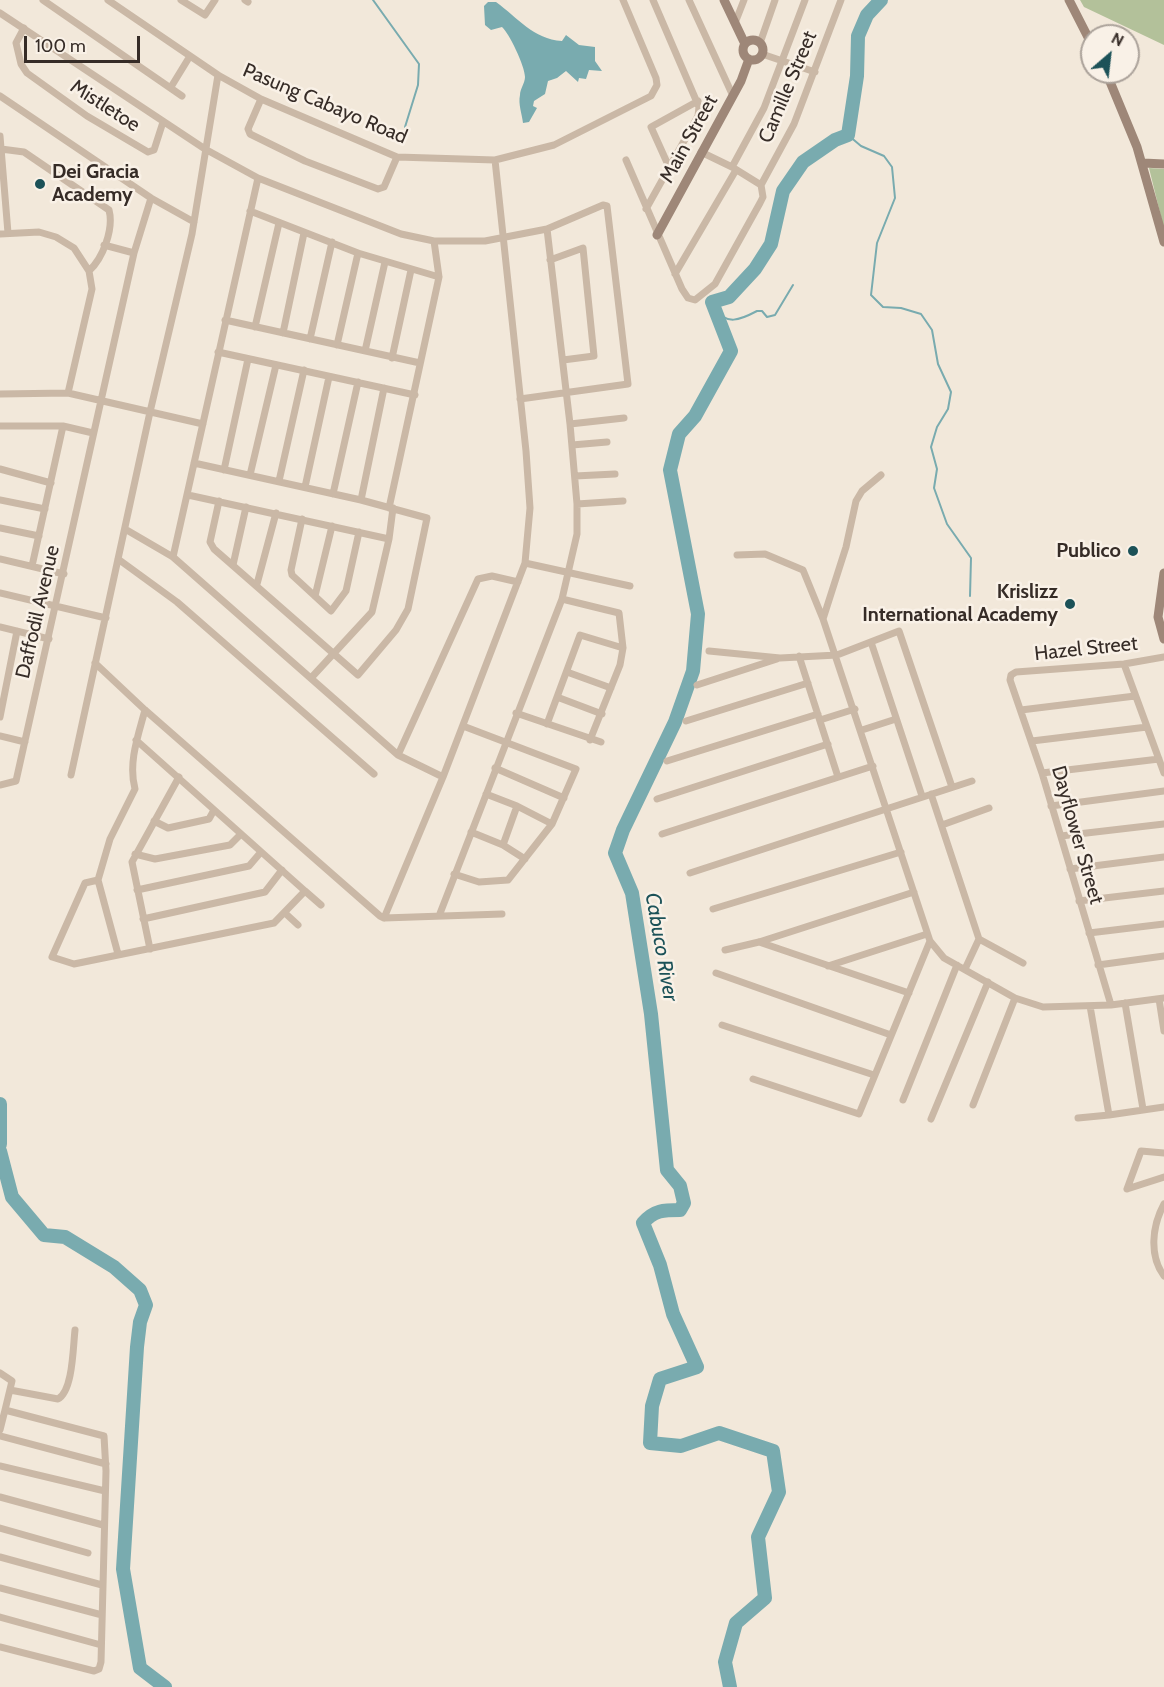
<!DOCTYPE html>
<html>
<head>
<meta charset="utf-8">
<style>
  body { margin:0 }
  #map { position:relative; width:1164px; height:1687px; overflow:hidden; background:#f2e8da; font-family:Cabin,sans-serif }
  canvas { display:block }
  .north { position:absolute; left:1080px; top:24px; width:60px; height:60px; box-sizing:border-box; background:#f9f1e7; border:2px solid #aba29a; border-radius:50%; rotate:28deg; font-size:16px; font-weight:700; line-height:24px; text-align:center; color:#362c27 }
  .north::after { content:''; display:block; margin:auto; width:21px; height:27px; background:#1c5258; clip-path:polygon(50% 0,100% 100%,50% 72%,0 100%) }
  .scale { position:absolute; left:24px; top:36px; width:116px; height:27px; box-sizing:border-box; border:3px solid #362c27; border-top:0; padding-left:8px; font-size:18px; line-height:21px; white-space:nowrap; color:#362c27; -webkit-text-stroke:4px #f9f1e7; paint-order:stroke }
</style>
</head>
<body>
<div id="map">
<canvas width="1164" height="1687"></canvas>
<div class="north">N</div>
<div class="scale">100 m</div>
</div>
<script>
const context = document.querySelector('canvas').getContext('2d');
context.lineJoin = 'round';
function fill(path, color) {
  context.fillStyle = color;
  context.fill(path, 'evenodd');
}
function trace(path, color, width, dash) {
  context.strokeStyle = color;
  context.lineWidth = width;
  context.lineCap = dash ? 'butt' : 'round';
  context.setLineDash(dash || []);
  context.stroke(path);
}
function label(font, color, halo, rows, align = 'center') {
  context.font = font + ' Cabin,sans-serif';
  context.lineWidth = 5;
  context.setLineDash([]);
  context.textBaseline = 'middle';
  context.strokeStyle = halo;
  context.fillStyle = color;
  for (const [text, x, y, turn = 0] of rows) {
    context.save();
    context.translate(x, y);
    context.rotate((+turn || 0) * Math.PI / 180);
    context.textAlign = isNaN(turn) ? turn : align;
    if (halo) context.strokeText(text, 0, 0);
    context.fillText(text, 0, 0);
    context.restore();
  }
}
fill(new Path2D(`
  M1080,0H1164V45L1084,7Z
  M1149,168L1164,169V229Z`), '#b3c19a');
fill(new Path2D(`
  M488,2H496C518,18 533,39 562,41L566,35L579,45L595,47V61L602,71L589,70L586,79L579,78L578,82L566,71L557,78L548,81L545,94L534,101L533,106L537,108L529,122L523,123C522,114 518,104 520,95C520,89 525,83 525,77C525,66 509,33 502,27L491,30L485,25L484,6Z`), '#79abaf');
trace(new Path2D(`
  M373,0L419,64L418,85L405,127
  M848,135L861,146L884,156L892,167L895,198L877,243L871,295L883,307L901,308L921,314L932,330L938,364L951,392L948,409L937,427L931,447L937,469L934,488L947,524L971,558L970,596
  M715,308C726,326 740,320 757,311H762L767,317L775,315L793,285`), '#79abaf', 2);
trace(new Path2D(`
  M0,1104V1144
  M0,1151L12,1197L44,1235L65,1237L114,1267L140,1290L146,1305L140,1322L137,1347L123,1569L140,1668L165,1687
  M730,1687L725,1662L736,1623L765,1598L758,1537L779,1492L773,1451L719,1433L681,1446L650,1443L652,1406L660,1379L697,1367L673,1314L660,1265L643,1223C654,1210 664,1210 680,1210L684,1203L680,1186L667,1170L651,1014L632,893L615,853L623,830L675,722L693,671L698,614L670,470L679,434L695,416L731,351L712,302L729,297L755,269L771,244L783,191L803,162L835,140L848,135L857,76L858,36L867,15L881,0`), '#79abaf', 14);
trace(new Path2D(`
  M43,0L182,96
  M108,0L218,75L261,99L397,157L495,160L554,145L651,96L657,85L656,78L623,0
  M181,0L205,15L215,0
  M245,0L248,2
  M689,0L733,96
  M0,13L205,149L258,178L401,234L434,241H485L547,229L603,205L607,206L628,384L520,399
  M735,23L744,0
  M24,28L16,43L21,64L27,73L87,116L148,152L154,150L163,122
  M760,43L775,0
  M762,54L815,72
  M171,87L190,56
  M0,96L151,198L194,222
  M261,99L248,129L250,134L305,161L378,189L384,187L397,157
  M0,136L8,233
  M1,149L24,152L109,210C114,229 103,258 89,271
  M701,152L732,167L761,185
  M626,160L682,289L688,298L695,300L715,284L760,203L763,197L761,185
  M669,167L651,127L698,101
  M732,167L764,108L805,0
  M761,185L794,124L841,0
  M646,209L698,116L699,107L653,0
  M250,211L358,253L439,277
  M0,234L39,232L56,237L74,248L89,271L92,289L68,393
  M104,245L134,253
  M550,260L583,248L594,356L563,360
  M675,274L736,170
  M225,320L420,363
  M255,327L279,223
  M283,333L304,233
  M310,339L332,242
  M337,345L358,253
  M365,351L385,262
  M218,352L415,395
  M392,358L411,270
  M0,394L68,393L203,424
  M570,424L624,418
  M0,426H63L93,433
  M572,445L607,442
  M194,463L361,500L427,518L408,609L396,630L358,675L214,549L210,542L219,501
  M0,469L51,483
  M224,470L248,359
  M250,475L276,365
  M881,475L862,491L856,501L846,547L823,619L930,941L944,958L1015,998L1043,1007L1111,1005L1164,998
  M575,476L615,474
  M279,481L304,370
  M305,487L329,377
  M333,494L358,382
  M188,495L389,539
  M0,500L45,509
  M361,500L384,388
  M577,504L623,501
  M389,508L439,277L434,241
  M302,519L291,570L292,575L331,611L346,591L359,532
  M0,528L39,536
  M125,529L173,557L398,755L443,777
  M737,555L765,554L803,570L823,619
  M173,557L258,178
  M0,559L64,574
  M118,559L177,602L374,774
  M525,563L630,586
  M233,565L246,507
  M32,566L63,426
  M257,584L276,513
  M0,593L106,618
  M315,596L332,526
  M562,599L619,613L623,648L620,665L590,740
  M0,627L49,639
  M871,642L922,796
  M709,651L780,658L837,655L899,631L952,787
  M799,656L838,777
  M95,663L145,710L380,916L384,918L502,914
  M1124,664L1164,773
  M567,672L611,688
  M311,678L372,612L389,539L393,508
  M697,685L777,659
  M557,697L602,714
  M1021,710L1135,696
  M516,713L601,742
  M0,717L17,631
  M820,720L855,709
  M686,721L808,683
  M547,724L580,635L623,648
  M862,730L896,719
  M0,736L25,742
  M1032,741L1147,727
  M398,755L478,579L492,576L518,582
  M667,761L818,714
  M495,768L564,798
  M1042,773L1159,759
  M71,775L150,412L192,234L218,75
  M0,785L16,781L134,253L151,198
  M486,794L517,806L552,824
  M931,794L979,939L965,969
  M657,799L828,744
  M1051,806L1164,791
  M154,821L168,828L209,819L214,810
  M942,825L989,808
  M471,832L503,845L525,859
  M662,834L873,766
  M1061,836L1164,824
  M503,845L517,806
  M135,854L155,859L230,845L241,834
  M1070,869L1164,857
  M690,873L972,781
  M454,874L479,882L508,880L552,824L576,769L463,726
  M98,880L85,883L52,957L74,964L274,923L305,891L136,740
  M137,890L249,866L261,852
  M305,891L321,905
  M1079,901L1164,891
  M713,909L901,852
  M285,913L298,925
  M439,916L562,599L577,534V504L570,424L547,229
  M384,918L443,777L525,563L530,508L526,451L495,160
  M143,919L265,892L282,870
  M1089,933L1164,924
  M979,939L1023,963
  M759,942L909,993
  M150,949L132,862L179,777
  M725,950L759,942L914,892
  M118,954L98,880L110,839L135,789C128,763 138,736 145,710
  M1098,965L1164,956
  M828,966L927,934
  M716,973L891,1035
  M1159,999L1164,1031
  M1125,1003L1143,1109
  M1111,1005L1042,773L1010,680L1011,675L1016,672L1124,664L1164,657
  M1090,1006L1109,1115L1164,1107
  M722,1025L874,1075
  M753,1079L859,1114L930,941
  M903,1100L957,965
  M973,1105L1015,998
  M1078,1118L1109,1115
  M931,1119L988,982
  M1127,1189L1141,1151L1164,1153
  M1127,1189L1164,1177
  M1164,1204C1152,1226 1149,1256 1164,1276
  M0,1373L12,1381L5,1410
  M10,1390L58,1399C73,1391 73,1347 75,1330
  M0,1430L5,1410L104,1436L106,1471L101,1662L99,1669L94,1671L0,1647
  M0,1436L106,1464
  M0,1466L105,1491
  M0,1497L103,1525
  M0,1528L88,1553
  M0,1557L102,1585
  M0,1588L102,1615
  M0,1617L101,1645`), '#cab8a6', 7);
trace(new Path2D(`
  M724,0L745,44
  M1069,0L1092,45
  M743 50a10 10 0 1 1 20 0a10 10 0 1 1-20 0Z
  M1106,72L1137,147L1164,242
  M1143,163L1164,164
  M657,235L741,81L749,59
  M1164,573L1158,617L1164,639`), '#9e8778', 9);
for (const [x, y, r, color] of [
  [40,184,6,"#1c5258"],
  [1133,551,6,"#1c5258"],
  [1070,604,6,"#1c5258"]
]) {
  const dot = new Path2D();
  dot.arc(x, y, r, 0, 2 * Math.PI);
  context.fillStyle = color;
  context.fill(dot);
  trace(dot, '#f9f1e7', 2);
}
label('20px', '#362c27', '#f9f1e7', [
  ["Camille Street",788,87,-67],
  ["Pasung Cabayo Road",325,104,23],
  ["Mistletoe",105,106,33],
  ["Main Street",689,139,-61],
  ["Daffodil Avenue",38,612,-77],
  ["Hazel Street",1086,649,-6],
  ["Dayflower Street",1077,835,74]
]);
label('bold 20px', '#362c27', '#f9f1e7', [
  ["Dei Gracia",52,172,"left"],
  ["Academy",52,195,"left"],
  ["Publico",1121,551],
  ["Krislizz",1058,592],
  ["International Academy",1058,615]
], 'right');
label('italic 21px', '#1c5258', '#f9f1e7', [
  ["Cabuco River",661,947,80]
]);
</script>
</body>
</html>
